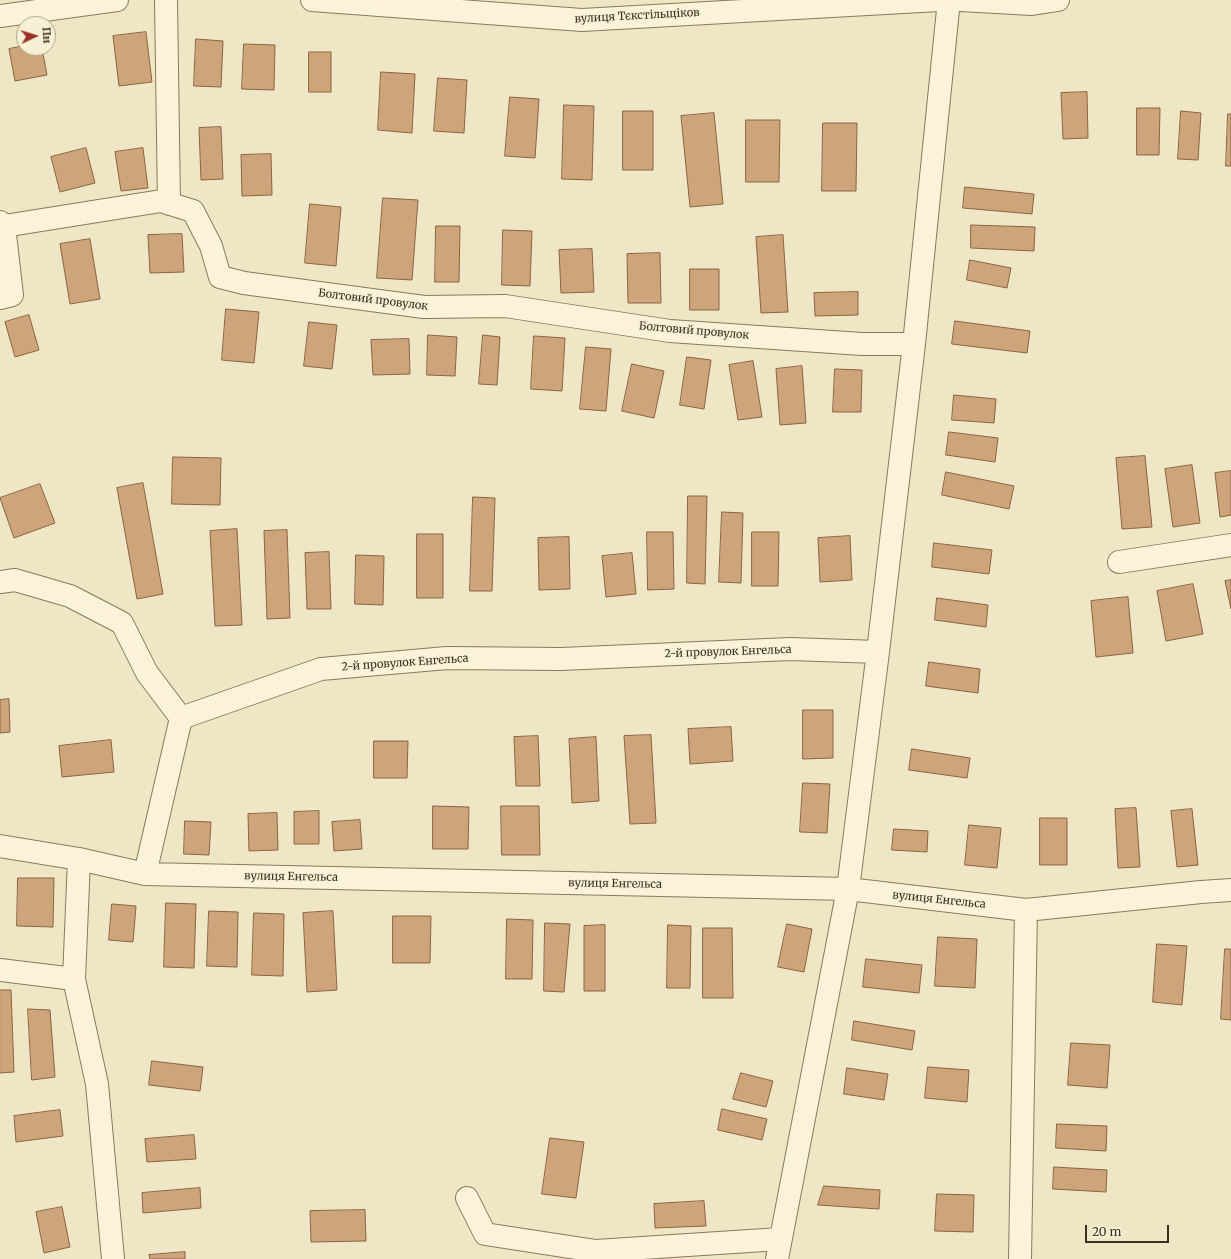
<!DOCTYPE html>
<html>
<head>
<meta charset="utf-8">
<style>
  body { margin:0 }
  #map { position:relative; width:1231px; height:1259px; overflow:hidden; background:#efe6c5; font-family:Merriweather,serif }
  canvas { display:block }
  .north { position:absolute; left:16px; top:16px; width:40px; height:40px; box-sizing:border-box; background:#f6f0d5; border:1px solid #aba38c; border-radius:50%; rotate:86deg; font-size:11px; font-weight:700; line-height:16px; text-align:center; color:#3b2f1f }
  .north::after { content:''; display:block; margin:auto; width:14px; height:18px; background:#9b3229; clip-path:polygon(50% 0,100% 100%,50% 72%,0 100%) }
  .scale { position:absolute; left:1085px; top:1225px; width:84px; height:18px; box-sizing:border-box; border:2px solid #3b2f1f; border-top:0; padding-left:5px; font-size:12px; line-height:14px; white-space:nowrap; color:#3b2f1f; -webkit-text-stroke:3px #f6f0d5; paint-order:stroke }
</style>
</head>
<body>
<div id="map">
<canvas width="1231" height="1259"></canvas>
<div class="north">Пн</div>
<div class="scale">20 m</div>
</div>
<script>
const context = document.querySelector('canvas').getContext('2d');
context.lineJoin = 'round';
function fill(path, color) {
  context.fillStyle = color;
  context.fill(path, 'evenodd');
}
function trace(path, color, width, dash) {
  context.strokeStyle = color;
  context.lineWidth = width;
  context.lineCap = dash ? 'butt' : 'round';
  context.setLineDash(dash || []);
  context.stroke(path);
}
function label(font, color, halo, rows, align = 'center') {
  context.font = font + ' Merriweather,serif';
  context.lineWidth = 3;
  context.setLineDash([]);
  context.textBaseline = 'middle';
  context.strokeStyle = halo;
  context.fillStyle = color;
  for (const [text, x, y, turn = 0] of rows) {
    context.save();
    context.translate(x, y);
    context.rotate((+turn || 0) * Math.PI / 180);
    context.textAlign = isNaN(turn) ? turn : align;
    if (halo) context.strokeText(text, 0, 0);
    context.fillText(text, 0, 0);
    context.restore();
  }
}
const building = new Path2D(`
  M146,32L152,82L119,86L113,36Z
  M196,39L223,41L221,87L194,86Z
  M244,44L275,45L274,90L242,89Z
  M24,46V48H42L47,75L15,81L9,49Z
  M309,52H331V92H309Z
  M381,72L415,74L412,133L378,130Z
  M438,78L467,80L464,133L434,131Z
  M1087,92L1088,138L1063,139L1061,93Z
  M510,97L539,99L535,158L505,156Z
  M564,105L594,106L592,180L562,179Z
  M1137,108H1160L1159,155H1137Z
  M623,111H653V170H623Z
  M1181,111L1201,113L1198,160L1178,159Z
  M714,113L723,204L690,207L681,116Z
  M1228,114H1231V166H1226Z
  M746,120H780L779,182H746Z
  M823,123H857L856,191H822Z
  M221,127L223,179L201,180L199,128Z
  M86,148L95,183L60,192L51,157Z
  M143,148L148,188L121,191L115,152Z
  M271,154L272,195L242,196L241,155Z
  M965,187L1034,194L1032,214L963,208Z
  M383,198L418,200L412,280L377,278Z
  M310,204L341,207L336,266L305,263Z
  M971,225L1035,227L1034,251L971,248Z
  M436,226H460L459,282H435Z
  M503,230L532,231L530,286L502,285Z
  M182,234L184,272L150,273L148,235Z
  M783,235L788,312L761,313L756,237Z
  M90,239L100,299L70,304L60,244Z
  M592,249L594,292L561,293L559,250Z
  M660,253L661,303H628L627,254Z
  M970,260L1011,268L1007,288L967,280Z
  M690,269H719V310H690Z
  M858,292V315L815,316L814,293Z
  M226,309L259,312L254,363L222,360Z
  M29,315L39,350L15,357L5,322Z
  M955,321L1030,331L1027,353L952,344Z
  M309,322L337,325L332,369L304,366Z
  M428,335L457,337L455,376L427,375Z
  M483,335L500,337L497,385L479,384Z
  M534,336L565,338L562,391L531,389Z
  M409,339L410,374L373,375L371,340Z
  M586,347L611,349L606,411L580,409Z
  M687,357L711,360L704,409L680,405Z
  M753,361L762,417L738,420L729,365Z
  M632,364L664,371L654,418L622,411Z
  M802,366L806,423L780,425L776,369Z
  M835,369L862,370L861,412H833Z
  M954,395L996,399L994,423L952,420Z
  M949,432L998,438L995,462L946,455Z
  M1145,456L1152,527L1122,529L1116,458Z
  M173,457L221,458L220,505L172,504Z
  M1192,465L1200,523L1173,527L1165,469Z
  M1231,471V515L1220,517L1215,473Z
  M946,472L1014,486L1009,509L942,495Z
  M143,483L163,594L137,599L117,488Z
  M40,484L55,523L14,538L0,498Z
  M688,496H707L705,584L687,583Z
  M473,497L495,498L492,591H470Z
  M722,512L743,513L741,583L719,582Z
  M237,529L242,625L215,626L210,531Z
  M287,530L290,618L267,619L264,531Z
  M647,532H673L674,589L648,590Z
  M752,532H779L778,586H752Z
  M417,534H443V598H417Z
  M850,536L852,580L820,582L818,538Z
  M569,537L570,589L539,590L538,538Z
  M934,543L992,550L989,574L932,567Z
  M329,552L331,609H307L305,553Z
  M632,553L636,594L606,597L602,556Z
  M356,555L384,556L383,605L355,604Z
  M1231,580V609L1225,581Z
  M1193,584L1203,634L1166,641L1157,591Z
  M1128,597L1133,653L1096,657L1091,601Z
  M937,598L988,605L986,627L935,620Z
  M929,662L980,669L978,693L926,686Z
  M9,699L10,732L0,733V700Z
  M803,710H833V758L803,759Z
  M731,727L733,761L690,764L688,729Z
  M651,735L656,823L630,824L624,736Z
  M538,736L540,786H516L514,737Z
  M596,737L599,801L572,803L569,739Z
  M111,740L114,772L62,777L59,746Z
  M374,741H408L407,778H374Z
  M912,749L970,758L967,778L909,770Z
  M803,783L830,784L827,833L800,832Z
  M433,806L469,807L468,849H433Z
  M501,806H539L540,855H502Z
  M1136,808L1140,867L1118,868L1115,809Z
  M1192,809L1198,865L1177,867L1171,811Z
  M319,811V844H294V812Z
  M277,813L278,850L249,851L248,814Z
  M1040,818H1067V865H1040Z
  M360,820L362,849L334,851L332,822Z
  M185,821L211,822L209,855L184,854Z
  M969,825L1001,828L997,868L965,865Z
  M894,829L928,831L927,852L892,850Z
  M18,878H54L53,927L17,926Z
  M166,903L196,904L194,968L164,967Z
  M112,904L136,906L133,942L109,940Z
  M209,911L238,912L237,967L207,966Z
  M333,911L337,990L307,992L303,913Z
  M254,913L284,914L283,976L252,975Z
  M393,916H431L430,963H393Z
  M507,919L533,920L532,979H506Z
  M545,923L570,924L564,992L544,991Z
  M787,924L812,929L804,972L778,967Z
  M605,925V991H584V926Z
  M668,925L691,926L690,988H667Z
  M703,928H732L733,998H703Z
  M938,937L977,939L975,988L935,986Z
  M1157,944L1187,946L1182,1005L1153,1002Z
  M1225,949H1231V1020L1221,1019Z
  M866,959L922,965L919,993L863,987Z
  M0,990H11L14,1072L0,1073Z
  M28,1009L50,1010L55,1077L32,1080Z
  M854,1021L915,1031L912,1050L852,1040Z
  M1071,1043L1110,1045L1107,1088L1068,1085Z
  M152,1061L203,1067L200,1091L149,1085Z
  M928,1067L969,1070L967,1102L925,1098Z
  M847,1068L888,1074L884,1100L844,1094Z
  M741,1073L773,1081L766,1107L733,1099Z
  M722,1109L767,1119L762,1140L718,1130Z
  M60,1110L63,1136L16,1142L14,1116Z
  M1057,1124L1107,1126L1106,1151L1056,1148Z
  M194,1135L196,1159L147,1162L145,1139Z
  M550,1138L584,1142L576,1198L542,1194Z
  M1054,1167L1107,1170L1106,1192L1053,1189Z
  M824,1186L880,1190L879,1209L818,1205Z
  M200,1188L201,1208L143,1213L142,1193Z
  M937,1194L974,1195L973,1232L935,1231Z
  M704,1201L706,1226L655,1228L654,1204Z
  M62,1207L70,1247L44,1253L36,1212Z
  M365,1210L366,1241L311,1242L310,1211Z
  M185,1252V1259H150L149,1255Z`);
fill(building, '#cea47a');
trace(building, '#8a6440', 1);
const minor = new Path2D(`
  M166,0L169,204
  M312,0L582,20L939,0
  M960,0L1032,4L1058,0
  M0,16L117,0
  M0,222L4,226L161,201L193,211L211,246L220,277L244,283L424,307L505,306L670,331L862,344H914
  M0,298L12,295L4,226
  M1119,562L1231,545
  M0,582L15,580L70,596L122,623L147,673L181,718L321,669L447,658L561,659L790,649L878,652
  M0,846L79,859L145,874L848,889L1026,910L1201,892L1231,890
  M79,859L74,979L97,1084L113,1259
  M145,874L181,718
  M0,970L74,979
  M467,1198L485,1234L596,1251L780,1239
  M777,1259L848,889L878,652L914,344L949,0
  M1020,1259L1026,910`);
trace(minor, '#8b785b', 24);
trace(minor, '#faf3d9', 22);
label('11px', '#3b2f1f', '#f6f0d5', [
  ["вулиця Тєкстільщіков",637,16,-3],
  ["Болтовий провулок",373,300,7],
  ["Болтовий провулок",694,331,5],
  ["2-й провулок Енгельса",728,652,-2],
  ["2-й провулок Енгельса",405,663,-4],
  ["вулиця Енгельса",291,877,1],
  ["вулиця Енгельса",615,884,1],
  ["вулиця Енгельса",939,900,6]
]);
</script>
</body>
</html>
